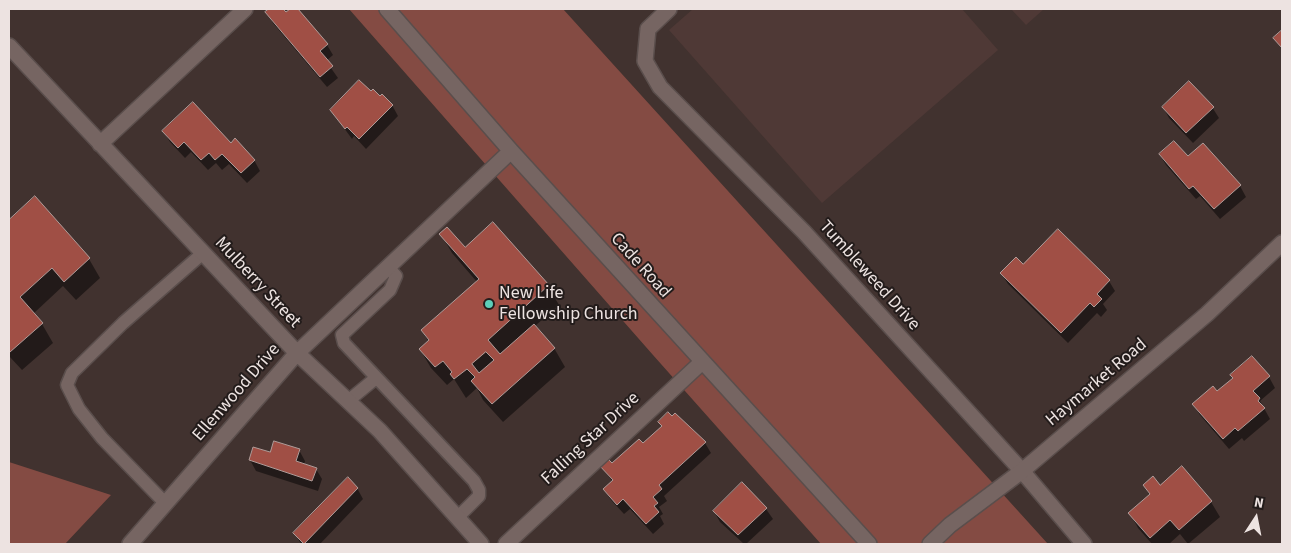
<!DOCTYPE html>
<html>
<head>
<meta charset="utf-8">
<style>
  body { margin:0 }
  #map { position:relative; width:1291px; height:553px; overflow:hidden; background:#41322f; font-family:"Source Sans 3",sans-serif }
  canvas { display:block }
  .frame { position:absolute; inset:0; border:10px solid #ede3e1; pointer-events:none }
  .north { position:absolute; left:1231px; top:493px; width:50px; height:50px; -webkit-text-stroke:4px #231c1b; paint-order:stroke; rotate:11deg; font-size:14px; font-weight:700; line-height:20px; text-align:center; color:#ede3e1 }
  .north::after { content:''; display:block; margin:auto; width:18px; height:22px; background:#ede3e1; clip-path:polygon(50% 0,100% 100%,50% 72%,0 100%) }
</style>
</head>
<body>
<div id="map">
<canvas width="1291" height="553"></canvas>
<div class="frame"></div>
<div class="north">N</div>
</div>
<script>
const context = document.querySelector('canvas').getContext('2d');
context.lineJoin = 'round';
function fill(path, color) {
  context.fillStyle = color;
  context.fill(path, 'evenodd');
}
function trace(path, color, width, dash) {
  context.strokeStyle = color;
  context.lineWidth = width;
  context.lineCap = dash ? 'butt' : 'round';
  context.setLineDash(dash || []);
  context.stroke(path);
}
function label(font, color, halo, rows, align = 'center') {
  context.font = font + ' "Source Sans 3",sans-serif';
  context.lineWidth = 4;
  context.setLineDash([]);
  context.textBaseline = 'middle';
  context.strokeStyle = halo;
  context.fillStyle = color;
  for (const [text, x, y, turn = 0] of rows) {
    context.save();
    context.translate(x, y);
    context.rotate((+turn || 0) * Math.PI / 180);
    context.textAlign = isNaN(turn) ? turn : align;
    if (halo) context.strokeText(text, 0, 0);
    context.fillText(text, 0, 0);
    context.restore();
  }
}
fill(new Path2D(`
  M693,9H962L998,50L822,203L669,30Z
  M1011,9H1044L1026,25Z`), '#4f3936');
fill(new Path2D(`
  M349,9H563L1048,544H821L653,355Z
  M9,462L111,495L65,544H9Z`), '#844b43');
fill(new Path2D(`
  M271,9H282L286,13L292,9H297L327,45L333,55L326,61L338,78L327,87L273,23L267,12Z
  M371,93L392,105L398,116L366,149L354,136L352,139L331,110Z
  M1163,107H1212L1219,118L1193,143L1169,118Z
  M164,132L254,160L260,171L247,183L229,164L222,170L216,163L208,170L191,152L185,158L170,142Z
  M1160,155L1188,158L1240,186L1246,197L1220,219L1200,196L1196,199L1166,165Z
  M35,198L89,259L100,278L76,300L63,286L33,314L42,324L53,343L22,370L9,356V221Z
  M493,224L548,286L559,305L535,326L554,348L565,367L503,422L483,400L477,388L466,398L454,379L447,385L431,368L420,349L429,342L422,331L477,282L452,253L441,234L465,249Z
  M1023,266L1109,281L1115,291L1103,304L1107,310L1101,317L1097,313L1068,343L1008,284L1001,273Z
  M1252,357L1269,377L1275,388L1260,401L1270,419L1244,441L1242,438L1229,449L1200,415L1194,404L1217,393L1234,379Z
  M659,422L705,443L711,453L664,496L667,501L659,507L663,514L660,516L664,524L653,534L630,509L624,514L611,500L604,489L613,482L600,464L612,465L643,445L662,427Z
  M299,450L305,461L304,465L316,469L322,479L318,491L256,471L250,460Z
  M742,484L766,509L773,519L746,544H744L720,522L714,511Z
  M1144,485L1160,486L1211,502L1220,517L1188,544L1180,534L1169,544H1152L1138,528L1130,513L1150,496Z
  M357,488L363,499L320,544H301L295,534Z`), '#0007');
const building = new Path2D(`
  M269,9H283L286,12L290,9H298L328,44L320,51L333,66L320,77L265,12Z
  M1282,30V48L1273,38Z
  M359,80L371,91L373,89L380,96L382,94L393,105L359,139L347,127L345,129L330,110Z
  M1189,81L1214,107L1186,133L1162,107Z
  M193,102L231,143L235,138L255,160L241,173L222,154L215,160L209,153L201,160L184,142L178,148L162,131Z
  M1174,141L1188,156L1203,143L1241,185L1214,209L1193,186L1189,189L1159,154Z
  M35,196L90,258L64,282L52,268L20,297L43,323L10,352L9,351V220Z
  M493,222L549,285L488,340L500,354L534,324L555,348L492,404L471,381L475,377L467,369L454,379L450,374L452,372L443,361L435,367L419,349L429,340L421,330L479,279L439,234L447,227L465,247ZM486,352L494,360L479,373L472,364Z
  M1058,229L1110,280L1097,294L1102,299L1094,307L1090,303L1061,333L1000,273L1016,257L1023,264Z
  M1252,356L1270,376L1253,391L1260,398L1258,401L1265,408L1238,431L1235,428L1223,439L1192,404L1213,386L1217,391L1233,378L1230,375Z
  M668,412L672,416L675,413L706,442L659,485L662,489L653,497L658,503L654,506L659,512L646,524L623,499L617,505L603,489L613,480L598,464L606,457L612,463L639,439L643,443L662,426L658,422Z
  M274,441L300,449L296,461L317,468L312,481L249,460L253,447L270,452Z
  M1182,466L1212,501L1179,530L1170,520L1150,538L1128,513L1150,494L1143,485L1153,476L1160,485Z
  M348,477L358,488L304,544L293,533Z
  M742,482L767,508L738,535L713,511Z`);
fill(building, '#a04f45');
trace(building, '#ae9b98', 1);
const lane = new Path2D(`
  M388,267L396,276L390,290L342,335L344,343L474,481L479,490V496L457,518
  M348,401L376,378
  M166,504L102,438L79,409L67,385L72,373L123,323L203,253`);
const street = new Path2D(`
  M387,9L511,151L869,544
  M669,9L648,29L645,61L660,87L804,232L1022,471L1084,544
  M9,46L297,353L380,431L481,544
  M100,144L245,9
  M130,544L297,353L511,151
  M506,544L702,362`);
const secondary = new Path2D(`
  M930,544L950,525L1022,471L1207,314L1282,243`);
trace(lane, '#5a4e4c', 15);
trace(street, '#5a4e4c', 18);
trace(secondary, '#5a4e4c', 18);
trace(lane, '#766562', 12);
trace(street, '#766562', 15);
trace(secondary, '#766562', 15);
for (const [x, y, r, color] of [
  [489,304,5,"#5dceb9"]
]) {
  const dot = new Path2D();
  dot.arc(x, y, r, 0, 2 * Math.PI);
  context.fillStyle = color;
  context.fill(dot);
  trace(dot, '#231c1b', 2);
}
label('18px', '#ede3e1', '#231c1b', [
  ["Cade Road",640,266,48],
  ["Tumbleweed Drive",869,276,48],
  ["Mulberry Street",257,283,47],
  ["Haymarket Road",1097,383,-40],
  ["Ellenwood Drive",237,393,-49],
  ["Falling Star Drive",591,439,-43]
]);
label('18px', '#ede3e1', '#231c1b', [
  ["New Life",499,294],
  ["Fellowship Church",499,315]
], 'left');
</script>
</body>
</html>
